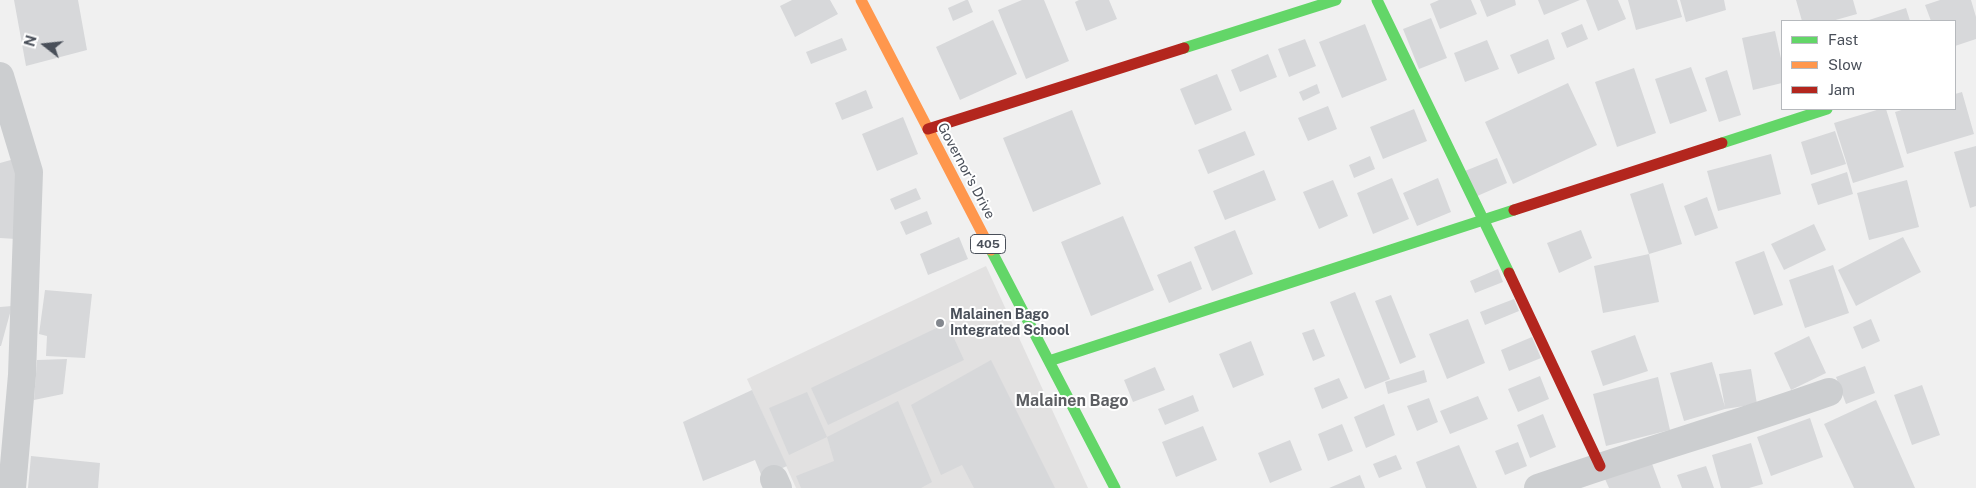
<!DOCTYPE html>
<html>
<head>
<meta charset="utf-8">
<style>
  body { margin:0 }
  #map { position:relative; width:1976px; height:488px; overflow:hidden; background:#f0f0f0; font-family:"Public Sans",sans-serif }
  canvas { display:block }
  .legend { position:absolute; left:1781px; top:20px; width:175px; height:90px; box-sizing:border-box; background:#fff; border:1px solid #b6b9bd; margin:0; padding:6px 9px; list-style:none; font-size:15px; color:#494f59 }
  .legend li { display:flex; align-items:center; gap:10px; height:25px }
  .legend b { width:25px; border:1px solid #b6b9bd }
  .north { position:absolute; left:20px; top:20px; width:50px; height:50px; -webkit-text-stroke:4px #fff; paint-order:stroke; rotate:286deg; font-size:14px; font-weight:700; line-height:20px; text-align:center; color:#494f59 }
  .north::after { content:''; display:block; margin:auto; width:18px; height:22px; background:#494f59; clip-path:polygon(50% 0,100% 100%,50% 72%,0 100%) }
</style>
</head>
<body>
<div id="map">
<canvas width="1976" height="488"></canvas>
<ul class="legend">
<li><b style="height:6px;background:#63d668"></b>Fast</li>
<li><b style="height:6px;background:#ff974d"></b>Slow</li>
<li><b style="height:6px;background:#b3261e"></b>Jam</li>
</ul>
<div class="north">N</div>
</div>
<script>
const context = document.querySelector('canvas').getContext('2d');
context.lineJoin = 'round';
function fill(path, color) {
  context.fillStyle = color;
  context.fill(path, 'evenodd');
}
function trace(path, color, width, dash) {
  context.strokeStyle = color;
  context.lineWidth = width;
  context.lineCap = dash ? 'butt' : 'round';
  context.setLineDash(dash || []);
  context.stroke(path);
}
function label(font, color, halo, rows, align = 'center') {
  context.font = font + ' "Public Sans",sans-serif';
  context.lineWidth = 4;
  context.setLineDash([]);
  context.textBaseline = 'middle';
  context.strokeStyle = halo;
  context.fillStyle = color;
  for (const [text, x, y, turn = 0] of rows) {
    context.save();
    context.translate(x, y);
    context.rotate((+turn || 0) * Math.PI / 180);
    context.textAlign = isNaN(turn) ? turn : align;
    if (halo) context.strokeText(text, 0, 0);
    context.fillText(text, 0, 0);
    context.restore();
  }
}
fill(new Path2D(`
  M986,266L1088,488H796L747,379Z`), '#e2e1e1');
fill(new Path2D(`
  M14,0H78L87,50L26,66Z
  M792,0H830L838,14L795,37L780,6Z
  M966,0H968L973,12L953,21L948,8Z
  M1022,0H1044L1069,61L1026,79L998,10Z
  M1079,0H1109L1117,19L1086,31L1075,2Z
  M1439,0H1471L1477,14L1440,29L1430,4Z
  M1480,0H1515L1516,5L1487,17Z
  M1538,0H1580L1544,15Z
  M1586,0H1618L1626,19L1598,31Z
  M1628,0H1677L1682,17L1636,30Z
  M1680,0H1724L1726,10L1686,22Z
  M1796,0H1853L1857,14L1832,21H1802Z
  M1940,0H1971L1976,17V39L1955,46V21H1931L1925,5Z
  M1906,8L1910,21H1869V20Z
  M1431,18L1447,58L1419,69L1403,29Z
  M993,20L1017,74L960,100L936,47Z
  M1365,24L1387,80L1342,98L1319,42Z
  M1582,24L1588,39L1567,48L1561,33Z
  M1775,31L1782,63V83L1753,90L1742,38Z
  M842,38L847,50L811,64L806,52Z
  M1305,39L1316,66L1289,77L1278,49Z
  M1548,39L1555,59L1518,74L1510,55Z
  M1487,40L1499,69L1465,82L1454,53Z
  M1268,54L1277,77L1240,92L1231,70Z
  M1691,67L1707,111L1670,124L1655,79Z
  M1634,68L1656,133L1617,147L1595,82Z
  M1727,70L1741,115L1719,122L1705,78Z
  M1217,74L1232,110L1195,125L1180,89Z
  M1568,83L1597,145L1513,184L1485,122Z
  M1317,84L1320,93L1303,101L1299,92Z
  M866,90L873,108L842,120L835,103Z
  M1962,92L1974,134L1907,154L1895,112L1905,109H1955V94Z
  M1328,106L1337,129L1308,141L1298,118Z
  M1414,109L1427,141L1383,159L1370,127Z
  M1880,109H1886L1904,167L1853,183L1834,123Z
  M1072,110L1101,184L1033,212L1003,138Z
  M903,117L918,154L877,171L862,134Z
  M1245,131L1255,155L1208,174L1198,150Z
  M1835,131L1846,164L1811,175L1801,142Z
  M1976,146V206L1970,208L1954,152Z
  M1771,154L1781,194L1718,211L1707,171Z
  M1370,156L1375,169L1354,178L1349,165Z
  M18,158L16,239L0,238V163Z
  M1497,158L1507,183L1475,197L1465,171Z
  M1264,170L1276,200L1225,220L1213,191Z
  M1847,172L1853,194L1818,205L1811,184Z
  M1392,178L1409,219L1373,234L1357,193Z
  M1438,178L1451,212L1417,226L1403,193Z
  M1333,180L1348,216L1319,229L1303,192Z
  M1907,180L1919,227L1869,240L1857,193Z
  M1663,183L1682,244L1649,254L1630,194Z
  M916,188L921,199L895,210L890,199Z
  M1707,197L1718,228L1695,236L1684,206Z
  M927,211L932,224L906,235L900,222Z
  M1123,216L1154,290L1091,316L1061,242Z
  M1814,224L1826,250L1784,270L1771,244Z
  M1235,230L1253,274L1212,291L1194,247Z
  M1581,230L1592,258L1559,273L1547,243Z
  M959,237L968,259L928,275L920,254Z
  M1903,237L1921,272L1856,306L1838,270Z
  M1764,251L1783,305L1754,315L1735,262Z
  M1649,254L1659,302L1603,313L1594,266Z
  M1191,261L1202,289L1169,303L1157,275Z
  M1833,265L1849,313L1805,328L1789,280Z
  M1498,269L1503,282L1475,293L1470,281Z
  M45,290L92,294L85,358L46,356L47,336L39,334Z
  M1355,292L1390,379L1365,389L1330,302Z
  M1391,295L1416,357L1400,364L1375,301Z
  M1514,299L1519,311L1485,325L1480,312Z
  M12,306L1,346H0V307Z
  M1468,319L1485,363L1447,379L1429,334Z
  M1871,319L1880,341L1862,349L1853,327Z
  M947,323L964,360L828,425L811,388Z
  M1314,329L1325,356L1313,361L1302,333Z
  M1635,335L1648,371L1603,386L1591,351Z
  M1809,336L1826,373L1791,390L1774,353Z
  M1532,337L1541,358L1509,371L1501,350Z
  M1251,341L1264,375L1233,388L1219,354Z
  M67,359L63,394L34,400L37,360Z
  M991,360L1055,488H974L962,465L941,475L911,405Z
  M1712,362L1725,407L1719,374L1751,369L1757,404L1725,409L1684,421L1670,373Z
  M1865,366L1875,393L1846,404L1836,377Z
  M1155,367L1165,390L1133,402L1124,380Z
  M1424,370L1427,382L1388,394L1385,382Z
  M1540,376L1549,399L1518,412L1508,389Z
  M1658,377L1670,430L1606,446L1593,394Z
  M1339,378L1348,398L1322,409L1314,388Z
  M1922,385L1940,435L1912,445L1894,395Z
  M752,390L787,466L762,477L755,460L703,481L683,422Z
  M807,392L827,437L789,455L769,408Z
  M1193,395L1199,411L1165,425L1158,409Z
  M1478,396L1488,419L1450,434L1440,411Z
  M1429,398L1438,422L1417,431L1407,406Z
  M1876,400L1915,488H1854L1824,424Z
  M898,401L932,482L921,488H801L796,476L834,461L827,437Z
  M1384,404L1395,435L1366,448L1354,417Z
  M1543,414L1556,447L1530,458L1517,425Z
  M1810,418L1823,457L1771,476L1757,437Z
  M1342,424L1353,451L1328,461L1318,434Z
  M1203,426L1217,460L1176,477L1162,442Z
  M1290,440L1302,470L1270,483L1258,453Z
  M1518,442L1527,466L1505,475L1495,451Z
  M1751,443L1763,484L1749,488H1721L1712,455Z
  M1459,445L1477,488H1426L1416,462Z
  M1396,455L1402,469L1379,478L1373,464Z
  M31,456L100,463L98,488H28Z
  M1651,461L1661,488H1609L1605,479Z
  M1706,466L1714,488H1682L1677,475Z
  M1360,475L1365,488H1329Z`), '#d7d8da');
trace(new Path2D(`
  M0,76L29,172L22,375L12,488
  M774,479L778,488
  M1538,488C1634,454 1733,426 1829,392`), '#ccced0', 28);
trace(new Path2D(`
  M1377,0L1509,273
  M1184,48L1336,0
  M1722,143L1827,109
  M991,250L1115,488
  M1049,361L1514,210`), '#63d668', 11);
trace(new Path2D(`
  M861,0L991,250`), '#ff974d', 11);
trace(new Path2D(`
  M928,129L1184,48
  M1514,210L1722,143
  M1509,273L1600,466`), '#b3261e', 11);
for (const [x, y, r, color] of [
  [940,323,5,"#83878e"]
]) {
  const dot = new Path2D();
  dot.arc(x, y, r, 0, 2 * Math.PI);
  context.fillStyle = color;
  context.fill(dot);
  trace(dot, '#fff', 2);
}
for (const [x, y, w] of [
  [988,244,35]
]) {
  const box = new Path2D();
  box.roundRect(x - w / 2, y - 9.5, w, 19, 4);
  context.fillStyle = '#fff';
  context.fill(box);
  trace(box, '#494f59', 1);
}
label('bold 12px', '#494f59', null, [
  ["405",988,244]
]);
label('14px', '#494f59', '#fff', [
  ["Governor's Drive",966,171,62]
]);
label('bold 14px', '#494f59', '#fff', [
  ["Malainen Bago",950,315],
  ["Integrated School",950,331]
], 'left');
label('bold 16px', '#5c5e62', '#fff', [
  ["Malainen Bago",1072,401]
]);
</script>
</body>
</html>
